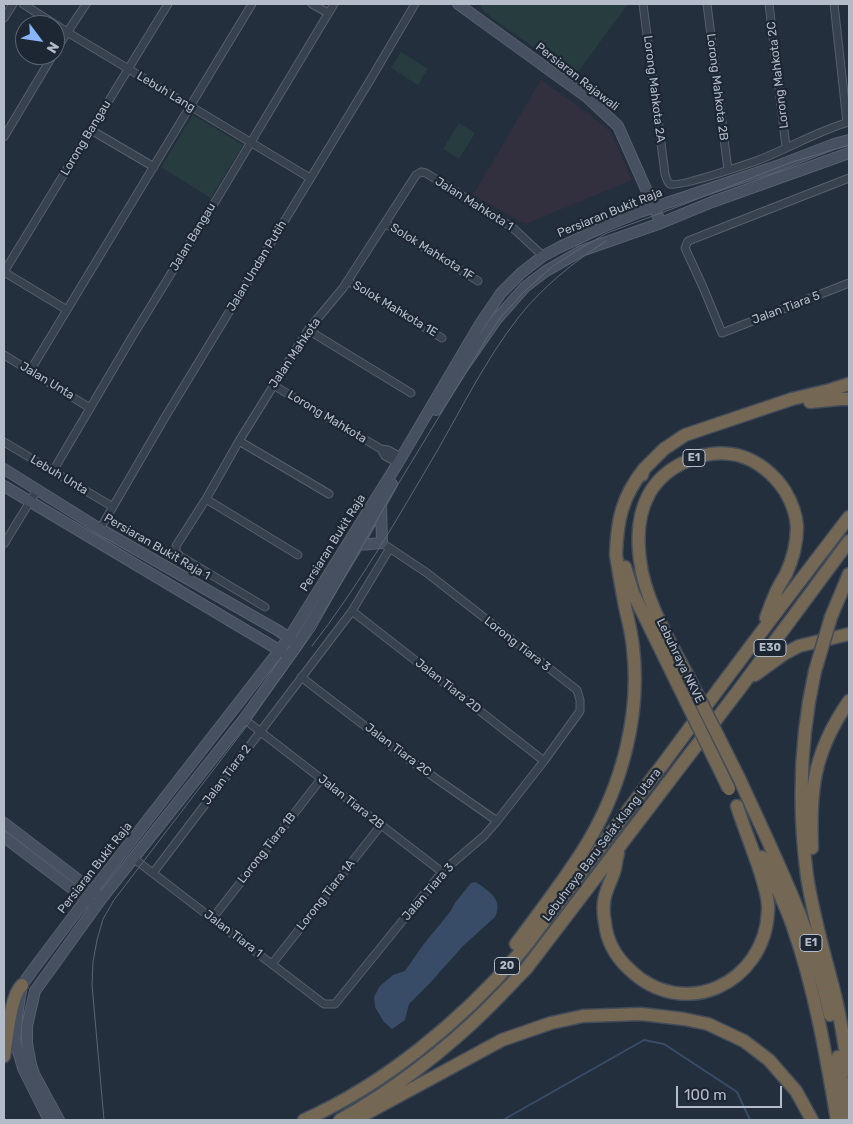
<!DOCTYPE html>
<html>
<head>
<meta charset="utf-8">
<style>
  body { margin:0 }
  #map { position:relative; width:853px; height:1124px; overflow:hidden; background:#242f3e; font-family:Rubik,sans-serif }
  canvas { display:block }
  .frame { position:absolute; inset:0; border:5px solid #b4bcc9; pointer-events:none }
  .north { position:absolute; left:15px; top:15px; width:50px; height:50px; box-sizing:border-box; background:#1d2633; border:1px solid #59626f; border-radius:50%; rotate:121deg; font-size:14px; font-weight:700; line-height:20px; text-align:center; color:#b4bcc9 }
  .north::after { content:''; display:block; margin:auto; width:18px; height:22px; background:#8ab4f8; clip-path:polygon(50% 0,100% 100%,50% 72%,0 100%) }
  .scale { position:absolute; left:676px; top:1086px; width:106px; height:22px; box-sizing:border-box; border:2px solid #b4bcc9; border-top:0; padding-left:6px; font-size:15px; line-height:18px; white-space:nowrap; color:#b4bcc9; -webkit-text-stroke:4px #1d2633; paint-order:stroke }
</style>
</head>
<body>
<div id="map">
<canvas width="853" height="1124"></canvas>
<div class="frame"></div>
<div class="north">N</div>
<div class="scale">100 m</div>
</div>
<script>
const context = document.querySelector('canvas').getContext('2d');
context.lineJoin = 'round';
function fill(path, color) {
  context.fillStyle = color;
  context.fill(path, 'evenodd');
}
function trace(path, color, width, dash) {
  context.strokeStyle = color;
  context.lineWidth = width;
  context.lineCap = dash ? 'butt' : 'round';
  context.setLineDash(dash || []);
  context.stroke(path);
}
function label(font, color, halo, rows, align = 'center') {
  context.font = font + ' Rubik,sans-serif';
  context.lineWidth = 4.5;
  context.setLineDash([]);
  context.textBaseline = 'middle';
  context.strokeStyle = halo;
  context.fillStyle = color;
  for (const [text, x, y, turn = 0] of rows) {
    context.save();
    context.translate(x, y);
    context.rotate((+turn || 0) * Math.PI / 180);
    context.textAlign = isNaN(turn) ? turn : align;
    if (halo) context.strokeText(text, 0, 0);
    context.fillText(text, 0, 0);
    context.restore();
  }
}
fill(new Path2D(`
  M541,80L589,114L611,132L632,180L525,224L473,195Z`), '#32303f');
fill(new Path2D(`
  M480,4H628L575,76L496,21L482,9Z
  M401,52L428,69L418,85L391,68Z
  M193,115L243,145L211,198L161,167Z
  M459,123L475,133L459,159L443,149Z`), '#263c3f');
fill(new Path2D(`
  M476,882C488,891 504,899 495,917L463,946L429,984L409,1004L405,1020L392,1029L384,1022L375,1007L374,997L380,986L393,975L405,971L423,945L450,912L455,903L471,883Z`), '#394c67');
trace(new Path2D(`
  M503,1120L644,1040L664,1044L737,1092L750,1120`), '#394c67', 2);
const street = new Path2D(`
  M23,4L67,32L310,178
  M312,4L328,13
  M643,4L665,174C666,177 667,182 670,184C678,188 744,165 756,161C788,149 817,131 849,122
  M707,4L728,170
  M769,4L786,147
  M834,4L847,122
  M4,18L13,4
  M55,51L86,4
  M91,130L154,167
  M4,137L53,55
  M849,178L688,241L685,248L703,287L722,333L849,283
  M386,224L478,281
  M4,272L168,4
  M4,272L67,310
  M348,281L442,338
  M308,330L411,393
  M4,355L90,408
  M30,371L252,4
  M273,385L381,449L388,450L401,457
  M239,441L329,494
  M4,442L113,507
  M381,449L385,456L398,463
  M53,471L132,337L215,202L334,4
  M206,499L298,555
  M100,529L164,419L369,82L415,4
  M4,544L37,490
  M265,607L180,556L176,552V546L206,499L239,441L308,330L343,288L416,175L421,172L426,173L513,228L543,256
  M352,611L544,761
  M301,677L408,759L497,821
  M244,719L442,872
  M133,858L324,1004H335L442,872L484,836L497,821L544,761L580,711V700L577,690L427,573L382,543
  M153,873L352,611L390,548
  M212,919L321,779
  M272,964L381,825`);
const secondary = new Path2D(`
  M458,4L588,98L618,126L661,223
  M436,410L462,369L496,320L525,287L546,271L581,251L661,223L712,202L849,153
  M4,469L100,529L279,631L293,641
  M4,486L284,653
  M358,545L382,543L381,505
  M4,823L97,894
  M4,837L91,903
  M49,1120L23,1068L15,1040L17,1016L22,985L35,967L93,890L289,638L398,463L480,324L501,293L521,273L543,256L560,247L603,227L640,212L777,166L834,144L849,140
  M59,1120L34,1074L31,1065L27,1043V1026L35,991L102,898L244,719L298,644L358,545L392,484`);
const highway = new Path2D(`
  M810,402L840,399H849
  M642,475L644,469L664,449L685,435L792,399L830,390L849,384
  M625,567L633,593L679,687
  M831,617L849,574
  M815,671C800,738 798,808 807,876C813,916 825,956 835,995C841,1020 844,1045 849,1070
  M755,675L784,654L799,646L849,634
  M689,678C671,644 644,599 640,560C637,538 638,514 649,494C665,465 705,448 737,455C757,460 774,474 785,491C791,501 796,514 797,526C797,542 793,559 786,574C783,579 780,584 777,590C773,599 769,609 766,618
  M739,778C774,855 813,931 830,1015
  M812,848C811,824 811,801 815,778C820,750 833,724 849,701
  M618,853C616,859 616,866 614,872C612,878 609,884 607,890C603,900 603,913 605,923C607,941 616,957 629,969C683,1022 765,984 768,911C769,902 766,893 764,885C757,858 745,832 737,806
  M762,857C773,880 785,903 793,927C815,990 826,1055 837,1120
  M516,944C540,911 567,877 588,842C622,785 641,714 633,648C632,636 629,623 626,611C622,592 619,573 616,555C617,520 622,497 644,469
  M4,1056C7,1039 10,996 22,985
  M838,1057L849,1119
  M360,1117L502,1040L551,1023L583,1016L641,1014L684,1019L708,1024L744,1041L769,1060L796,1091L812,1120
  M304,1120C384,1085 462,1020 518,955C532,939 543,922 556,906C592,859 627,811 663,764C724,681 786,599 849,517
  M340,1120C392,1091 446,1050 489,1007C501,995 513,982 526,969L741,687L849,541`);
trace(street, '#565f6c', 9);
trace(secondary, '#565f6c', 12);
trace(highway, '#434c59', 15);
trace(street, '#38414e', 7);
trace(secondary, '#465061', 10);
trace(highway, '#746855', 12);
trace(new Path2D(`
  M312,646C359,585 398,518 437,451C463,406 486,359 518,318C541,288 575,261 606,241
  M104,1120L92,985L93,962L97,940L103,919L114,900L243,731L314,631L389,499L485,341L500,318L525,291L553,266L581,248L607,233L669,210L792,162L849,145`), '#5a6575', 1);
const highwayBridge = new Path2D(`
  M815,671L831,617
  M689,678L739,778
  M679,687L729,789`);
trace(highwayBridge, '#434c59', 15, []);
trace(highwayBridge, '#746855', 12);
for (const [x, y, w] of [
  [694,458,22],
  [770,648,32],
  [811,943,22],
  [507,966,25]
]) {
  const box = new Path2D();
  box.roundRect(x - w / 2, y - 8.5, w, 17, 4);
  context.fillStyle = '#1d2633';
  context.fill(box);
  trace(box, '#b4bcc9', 1);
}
label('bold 11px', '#b4bcc9', null, [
  ["E1",694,458],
  ["E30",770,648],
  ["E1",811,943],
  ["20",507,966]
]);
label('12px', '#b4bcc9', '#1d2633', [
  ["Lorong Mahkota 2C",778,75,-97],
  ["Persiaran Rajawali",577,77,38],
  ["Lorong Mahkota 2B",717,87,83],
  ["Lorong Mahkota 2A",654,89,83],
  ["Lebuh Lang",166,92,31],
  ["Lorong Bangau",86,138,-59],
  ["Jalan Mahkota 1",474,204,32],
  ["Persiaran Bukit Raja",610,213,-22],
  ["Jalan Bangau",193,237,-59],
  ["Solok Mahkota 1F",432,252,32],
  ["Jalan Undan Putih",257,266,-59],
  ["Jalan Tiara 5",786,308,-21],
  ["Solok Mahkota 1E",395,309,31],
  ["Jalan Mahkota",295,353,-56],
  ["Jalan Unta",47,381,31],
  ["Lorong Mahkota",327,417,31],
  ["Lebuh Unta",59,475,31],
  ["Persiaran Bukit Raja",333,543,-58],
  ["Persiaran Bukit Raja 1",157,547,30],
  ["Lorong Tiara 3",517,644,38],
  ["Lebuhraya NKVE",680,661,64],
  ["Jalan Tiara 2D",448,686,38],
  ["Jalan Tiara 2C",398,750,37],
  ["Jalan Tiara 2",227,775,-53],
  ["Jalan Tiara 2B",351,802,38],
  ["Lebuhraya Baru Selat Klang Utara",602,845,-53],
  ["Lorong Tiara 1B",267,848,-52],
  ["Persiaran Bukit Raja",95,868,-52],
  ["Jalan Tiara 3",428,892,-49],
  ["Lorong Tiara 1A",326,895,-52],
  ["Jalan Tiara 1",233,934,37]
]);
</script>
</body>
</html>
